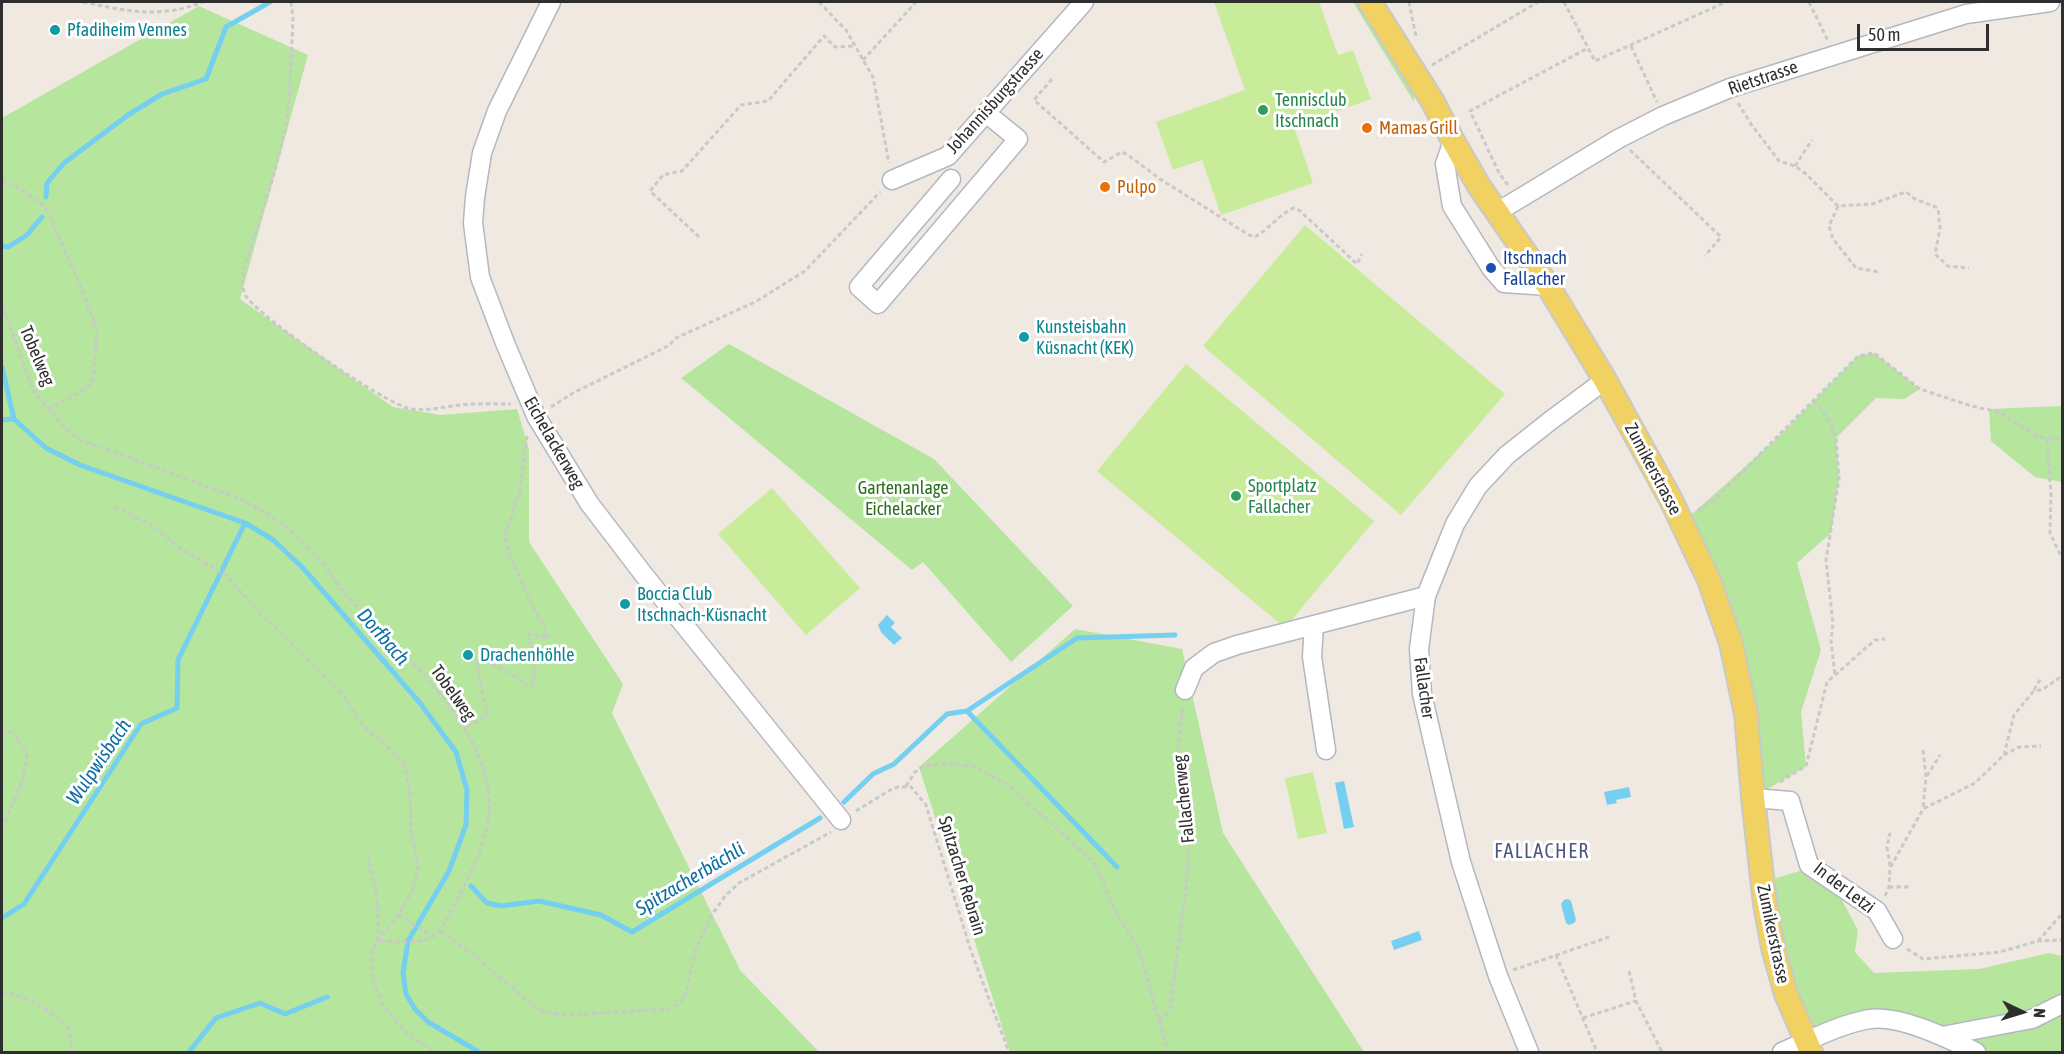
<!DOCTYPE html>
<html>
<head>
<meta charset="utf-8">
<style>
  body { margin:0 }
  #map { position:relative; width:2064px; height:1054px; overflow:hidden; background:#efe9e1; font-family:"Asap Condensed",sans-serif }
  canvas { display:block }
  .frame { position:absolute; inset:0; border:3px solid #2e2e2e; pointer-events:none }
  .north { position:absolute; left:1992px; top:982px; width:60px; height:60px; -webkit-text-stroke:4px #fff; paint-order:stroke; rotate:94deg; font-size:16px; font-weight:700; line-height:24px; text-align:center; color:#2e2e2e }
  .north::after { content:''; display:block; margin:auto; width:21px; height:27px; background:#2e2e2e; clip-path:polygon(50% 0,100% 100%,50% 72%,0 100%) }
  .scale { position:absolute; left:1857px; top:24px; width:132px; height:27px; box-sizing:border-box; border:3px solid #2e2e2e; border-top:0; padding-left:8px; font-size:18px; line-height:21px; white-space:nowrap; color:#2e2e2e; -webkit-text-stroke:4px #fff; paint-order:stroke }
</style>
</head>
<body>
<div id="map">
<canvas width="2064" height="1054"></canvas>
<div class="frame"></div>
<div class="north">N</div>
<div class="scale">50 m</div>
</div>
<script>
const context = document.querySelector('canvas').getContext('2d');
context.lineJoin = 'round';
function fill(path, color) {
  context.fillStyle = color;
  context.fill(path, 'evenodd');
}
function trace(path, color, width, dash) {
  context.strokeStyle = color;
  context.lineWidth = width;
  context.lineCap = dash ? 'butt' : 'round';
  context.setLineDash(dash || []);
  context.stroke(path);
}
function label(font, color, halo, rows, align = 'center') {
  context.font = font + ' "Asap Condensed",sans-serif';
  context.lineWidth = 6;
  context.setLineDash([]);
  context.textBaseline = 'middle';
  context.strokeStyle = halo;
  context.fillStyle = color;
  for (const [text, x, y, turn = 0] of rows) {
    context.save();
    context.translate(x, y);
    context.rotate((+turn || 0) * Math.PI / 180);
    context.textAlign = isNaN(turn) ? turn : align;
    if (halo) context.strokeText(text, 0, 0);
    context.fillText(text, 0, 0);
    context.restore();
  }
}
fill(new Path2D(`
  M1353,2H1358L1384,47L1414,93V102Z
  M199,6L308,55L240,299L393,407L441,415L517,409L529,449V542L623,684L612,713L740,970L819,1052H2V118Z
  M729,344L934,459L1073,606L1011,662L923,562L912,570L681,378Z
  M1874,353L1920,389L1904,399L1876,398L1836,438L1839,478L1831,533L1797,563L1821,650L1801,712L1806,766L1753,798L1746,714L1683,522L1773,442L1858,356Z
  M2062,406V482L2035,477L1991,441L1989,409Z
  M1075,629L1182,649L1223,833L1364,1052H1010L919,767Z
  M1806,869L1837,891L1858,930L1855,952L1874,973L1979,969L2049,953L2062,956V1052H1977L1871,1019L1806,1042L1786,994L1770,880Z`), '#b6e59e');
fill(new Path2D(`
  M1214,2H1319L1338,55L1353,50L1371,99L1294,127L1313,183L1221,215L1202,160L1173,170L1156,122L1245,90Z
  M1305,225L1505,394L1401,515L1203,346Z
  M1186,364L1374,521L1285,628L1097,471Z
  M772,488L860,588L806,635L718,534Z
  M1313,772L1327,833L1298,839L1285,778Z`), '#c9ec9a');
fill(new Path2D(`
  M887,615L895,623L891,627L902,638L894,645L881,632L878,625Z
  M1344,781L1354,827L1344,829L1335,783Z
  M1629,787L1631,797L1616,800L1617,803L1607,805L1604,792Z
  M1568,899L1571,901L1576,920L1574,923L1569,925L1566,923L1561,904L1564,900Z
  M1419,931L1422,940L1394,950L1391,941Z`), '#75cff0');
trace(new Path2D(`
  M46,197L47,183L64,163L128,115L162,94L206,79L226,27L270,2
  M2,246L8,247L27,235L42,217
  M2,367L14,419L46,448L80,465L245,523L272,539L302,567L420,703L456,752L467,790L466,825L449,871L408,941L403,973L406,994L415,1009L428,1022L479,1052
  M2,420L14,419
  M967,711L1117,867
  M844,802L873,774L894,764L947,714L967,711L1077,638L1175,635
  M471,886L487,903L501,906L539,901L601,915L632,932L820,818
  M2,918L24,904L141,724L177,708L178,660L245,523
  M189,1052L216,1018L260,1003L285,1014L327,997`), '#75cff0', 5);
const minor = new Path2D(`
  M551,2L497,111L482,153L475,197L473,223L480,277L505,343L536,416L589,503L644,575L841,820
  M1453,141L1445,164L1452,206L1491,268L1504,283L1548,286
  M951,179L859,287L878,304L1018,139L986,113
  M892,180L948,156L1084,2
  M1499,211L1618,139L1663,116L1730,88L1966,14L2050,2
  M1314,625L1312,657L1326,750
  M1185,690L1194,668L1214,653L1237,645L1426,596
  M1753,798L1790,801L1809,865L1877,911L1893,939
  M1942,1036L2032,1019L2062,1004
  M1529,1052L1498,976L1461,862L1422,694L1419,649L1426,596L1455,524L1478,486L1507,455L1550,421L1605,380
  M1782,1052C1810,1040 1840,1024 1870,1019C1901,1015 1949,1039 1976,1052`);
const major = new Path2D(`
  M1370,2L1433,102L1453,141L1479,186L1548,286L1605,380L1671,500L1709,580L1731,643L1746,714L1753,798L1765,904L1773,948L1786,994L1811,1052`);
trace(minor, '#b4b7c1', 21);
trace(major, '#c9c9c9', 26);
trace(new Path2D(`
  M83,2C127,11 159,19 203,2
  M291,2L293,18L289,104L285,132L274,174L244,269C242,278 241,287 246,296C259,317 386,405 411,409C425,411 438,408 452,406C471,403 492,404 511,404
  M819,2L846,30L873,77L889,163
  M1409,2L1416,36
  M1564,2L1595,61L1726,2
  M1809,2L1828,41
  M1631,46L1657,102
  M863,60L916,2
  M1432,65L1538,2
  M1052,79L1034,100L1104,162L1122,152L1128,155L1160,179L1249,235L1255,237C1269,229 1279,215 1293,208L1299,210L1357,264L1362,254
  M1738,103L1751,124L1779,161L1795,166L1806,174L1838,206L1872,204L1906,192L1915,199L1938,208L1940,229L1935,254L1948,266L1969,268
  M1630,150L1721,237L1705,256
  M1795,166L1812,140
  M2,180L26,192L46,208L80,285L97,330L94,373L89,386L79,393L49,409
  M1508,185L1499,173L1470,111L1588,48
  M1838,206L1829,226L1833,239L1856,268L1879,272
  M699,237L650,191L663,175L682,171L741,105L768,101L824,36L835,47L855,46
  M2,305L34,392L68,431L80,440C120,454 160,469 199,484C216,490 235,495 250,504C278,519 303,539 323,564C332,574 338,587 348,597C400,652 496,730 489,815C485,853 458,898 440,931C424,947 398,941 377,941C382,906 373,885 367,851
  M1814,400L1831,423L1836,438L1839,478L1826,560L1833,623L1831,641L1835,675
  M551,407L573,393L670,345L674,339L755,302L805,271L880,192
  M2047,440L2051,495L2050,533L2062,558
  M115,507L157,528L176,546L227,576L256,609L342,693L362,725L385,744L403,763L410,790L411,831L418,868L413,889L399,915L377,941L372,953L373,981L382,1003L402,1029L414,1039L435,1052
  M1698,510L1715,499L1858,356L1874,353L1920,389L1971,406L1999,412L2035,435L2047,439H2062
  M2034,690L2041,678
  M460,723L469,726L488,715L479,679L478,658L503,669L529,686H533L535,663L529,634L548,639L545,629L532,605L509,554L505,537L520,490L527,436
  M2,727L14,734L27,754L23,780L2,828
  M1923,750L1926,777L1923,809
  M2004,755L2019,747L2041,746
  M1927,776L1940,755
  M1780,782L1806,766L1827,682L1875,640L1885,639
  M906,786L915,772L924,766L949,763L976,767L1008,785L1094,862L1115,911L1138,947L1168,1052
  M856,811L890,790L898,787H911L926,805L971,951L1009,1052
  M1890,866L1887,847L1890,833
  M1889,887H1909
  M1885,896L1889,887L1890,868L1923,809L1975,783L2004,755L2014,715L2033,692L2043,689L2062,676
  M399,915L434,937
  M440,931L469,951L535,1007L545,1012L567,1015L668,1009L680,1003L685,995L697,946L711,916L725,896L739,883L831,832
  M2038,941L2062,914
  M1907,949L1923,959L2000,952L2038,941L2062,940
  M1556,955L1597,1052
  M1513,970L1609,937
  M1629,971L1636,1001L1662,1052
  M2,992C30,997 49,1009 69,1028L72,1052
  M1583,1018L1635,1001
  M1160,1021L1170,1009L1186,889L1190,835L1178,746L1183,705`), '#c9c9c9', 3, [4.5, 3]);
trace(minor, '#fff', 18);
trace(major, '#f2d163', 22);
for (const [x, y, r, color] of [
  [55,30,6,"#0f9aa8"],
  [1263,110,6,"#2e9e5b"],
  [1367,128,6,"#e8710a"],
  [1105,187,6,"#e8710a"],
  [1491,268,6,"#1a4fb4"],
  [1024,337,6,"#0f9aa8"],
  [1236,496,6,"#2e9e5b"],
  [625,604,6,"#0f9aa8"],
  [468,655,6,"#0f9aa8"]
]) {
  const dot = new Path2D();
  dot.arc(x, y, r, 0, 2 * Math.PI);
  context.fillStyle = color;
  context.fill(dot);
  trace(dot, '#fff', 2);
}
label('18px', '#0d838f', '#fff', [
  ["Pfadiheim Vennes",67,30],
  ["Kunsteisbahn",1036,327],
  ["Küsnacht (KEK)",1036,348],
  ["Boccia Club",637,594],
  ["Itschnach-Küsnacht",637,615],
  ["Drachenhöhle",480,655]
], 'left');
label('18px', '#2e2e2e', '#fff', [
  ["Rietstrasse",1763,78,-19],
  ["Johannisburgstrasse",995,101,-48],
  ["Tobelweg",37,356,67],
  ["Eichelackerweg",554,443,60],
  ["Zumikerstrasse",1653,469,62],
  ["Fallacher",1424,688,82],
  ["Tobelweg",453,693,54],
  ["Fallacherweg",1184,799,-96],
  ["Spitzacher Rebrain",962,876,73],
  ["In der Letzi",1844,888,37],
  ["Zumikerstrasse",1773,934,78]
]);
label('18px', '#27864d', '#fff', [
  ["Tennisclub",1275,100],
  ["Itschnach",1275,121],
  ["Sportplatz",1248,486],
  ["Fallacher",1248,507]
], 'left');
label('18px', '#c56008', '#fff', [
  ["Mamas Grill",1379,128],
  ["Pulpo",1117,187]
], 'left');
label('18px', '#164399', '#fff', [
  ["Itschnach",1503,258],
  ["Fallacher",1503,279]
], 'left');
label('18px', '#2c6e1b', '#fff', [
  ["Gartenanlage",903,488],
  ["Eichelacker",903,509]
]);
label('italic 20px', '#0d6fa3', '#fff', [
  ["Dorfbach",383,637,49],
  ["Wulpwisbach",99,762,-56],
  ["Spitzacherbächli",690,879,-31]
]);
context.letterSpacing = '1.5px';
label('20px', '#4d5680', '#fff', [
  ["FALLACHER",1542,852]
]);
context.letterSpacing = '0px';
</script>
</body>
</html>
